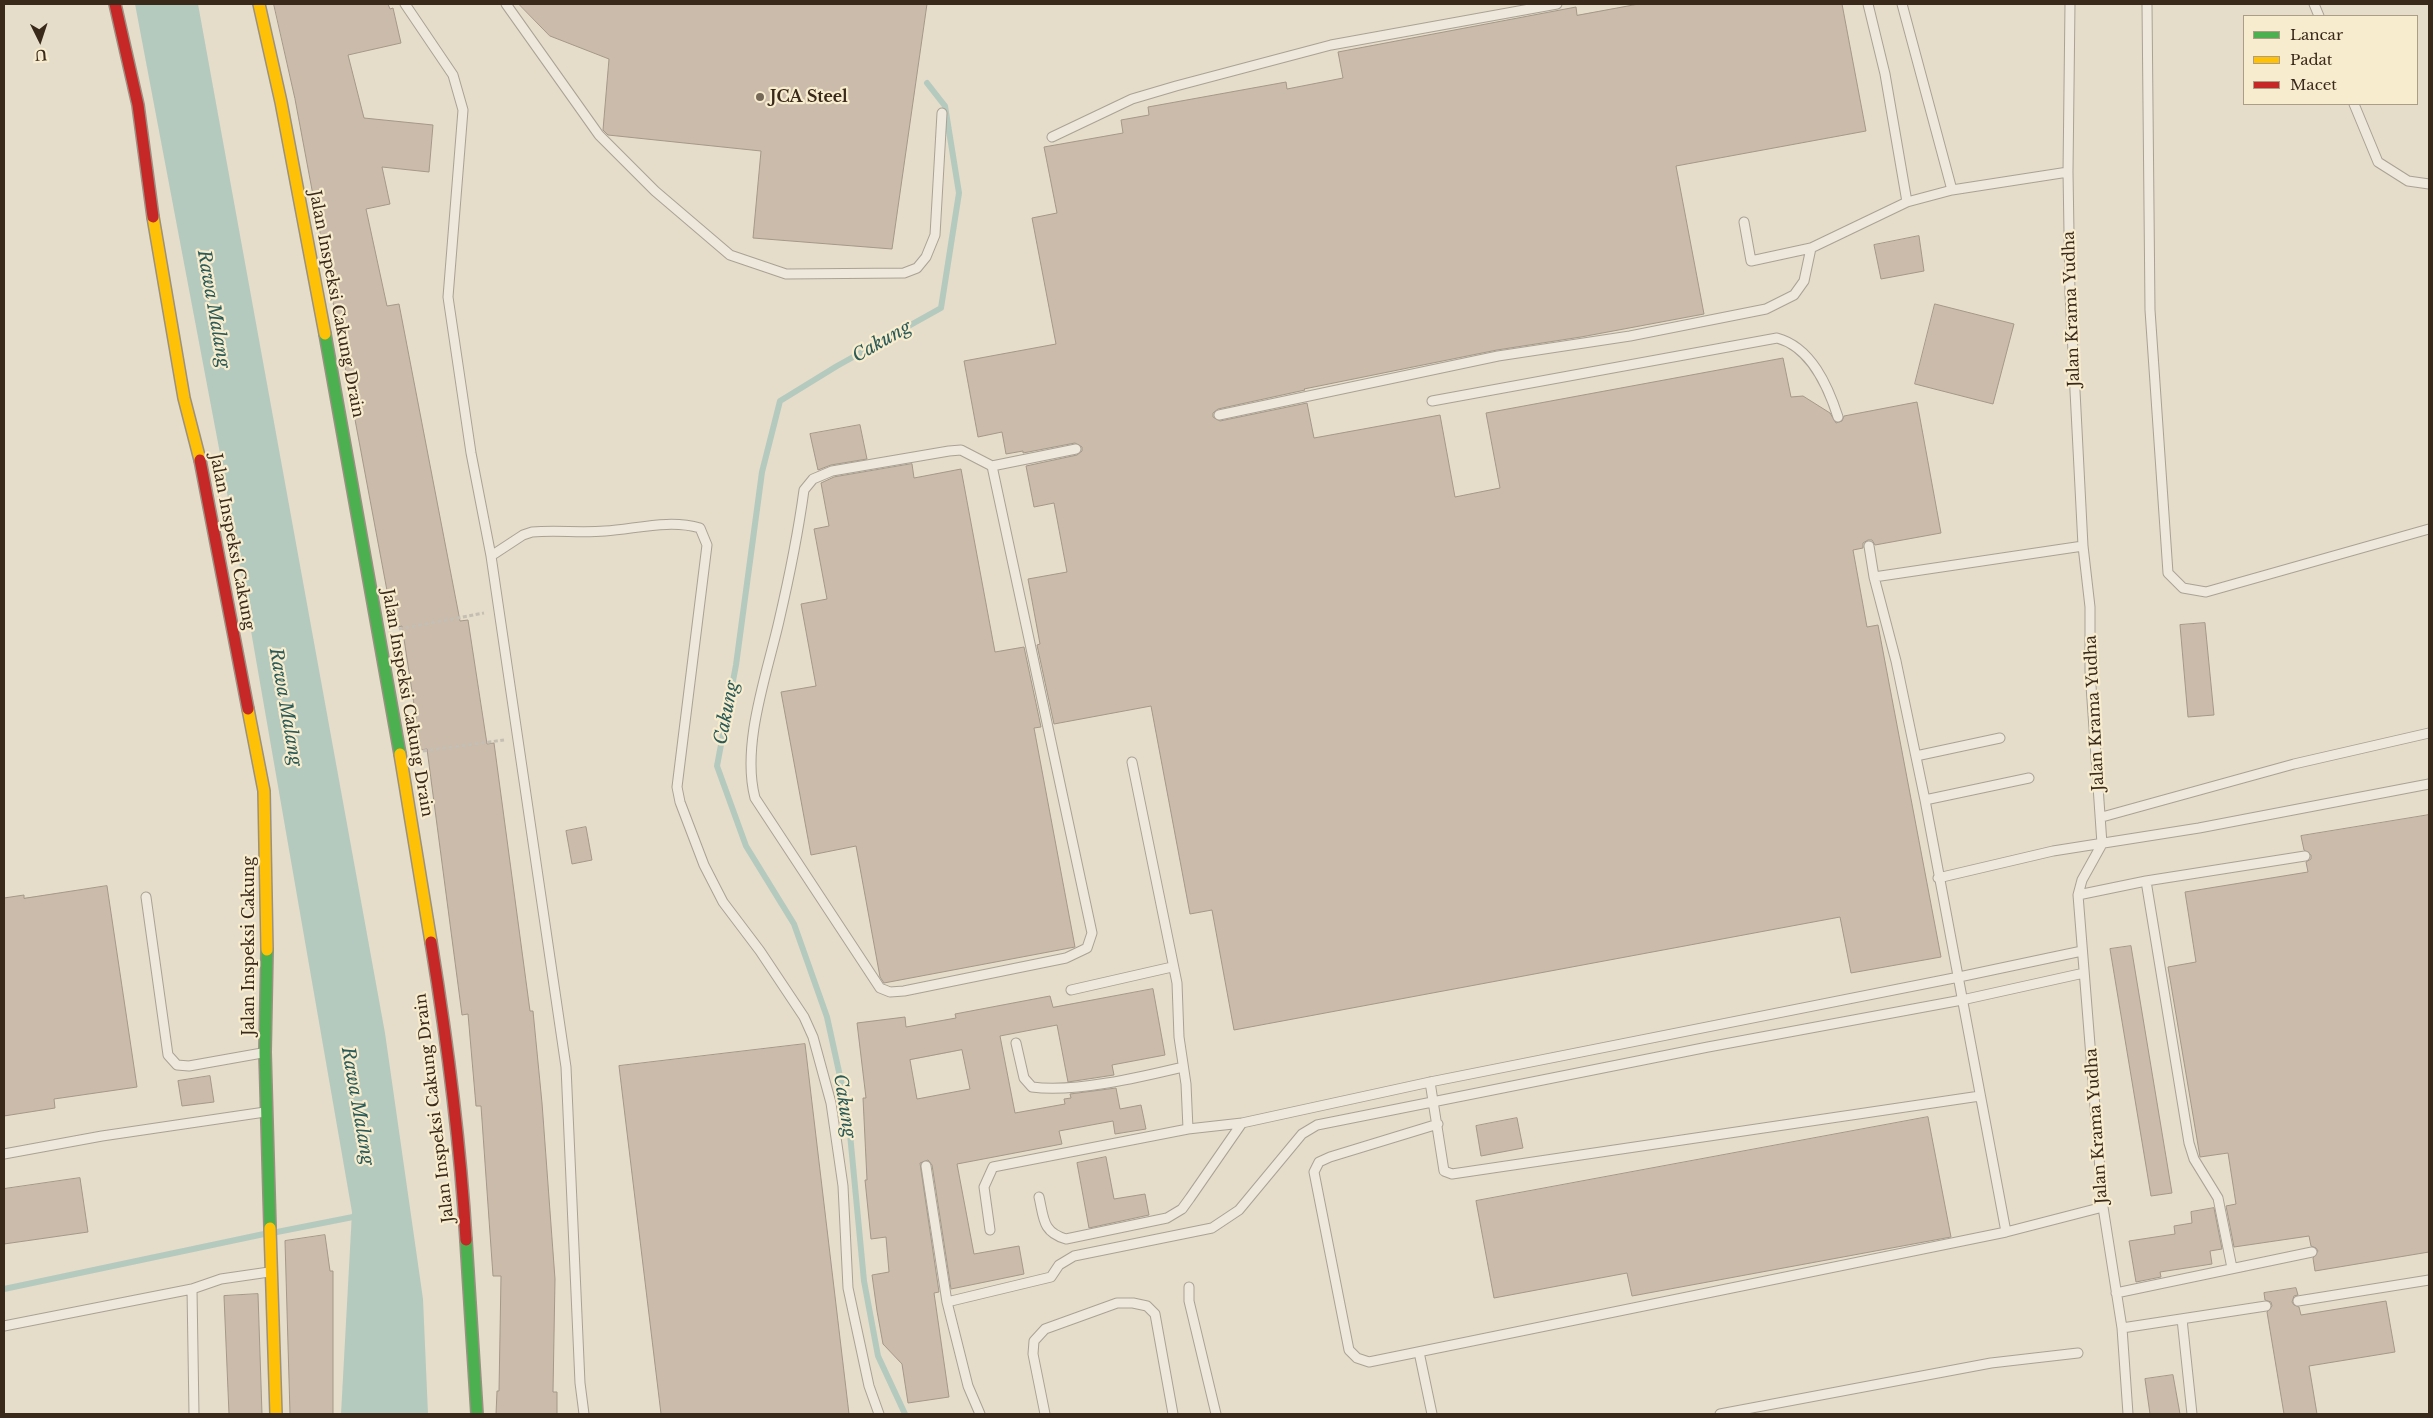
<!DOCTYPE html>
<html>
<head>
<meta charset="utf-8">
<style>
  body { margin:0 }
  #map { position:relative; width:2433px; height:1418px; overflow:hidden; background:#e5ddca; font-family:"Libre Baskerville",serif }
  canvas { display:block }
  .frame { position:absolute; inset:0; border:5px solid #39291b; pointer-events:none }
  .legend { position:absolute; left:2243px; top:15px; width:175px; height:90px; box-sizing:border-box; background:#f8ecce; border:1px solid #ac9e86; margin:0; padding:6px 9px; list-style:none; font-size:15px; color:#39291b }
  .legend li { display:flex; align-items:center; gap:10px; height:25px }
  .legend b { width:25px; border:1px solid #ac9e86 }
  .north { position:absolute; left:15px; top:15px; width:50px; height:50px; -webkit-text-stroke:4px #f8ecce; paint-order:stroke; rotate:176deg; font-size:14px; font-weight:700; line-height:20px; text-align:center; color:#39291b }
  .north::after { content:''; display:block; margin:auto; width:18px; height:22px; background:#39291b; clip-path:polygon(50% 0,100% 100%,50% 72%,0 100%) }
</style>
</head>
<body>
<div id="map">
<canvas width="2433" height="1418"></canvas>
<div class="frame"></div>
<ul class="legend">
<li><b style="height:6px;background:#4caf50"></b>Lancar</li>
<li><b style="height:6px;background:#ffc107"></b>Padat</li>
<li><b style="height:6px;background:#c62828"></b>Macet</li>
</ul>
<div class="north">U</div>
</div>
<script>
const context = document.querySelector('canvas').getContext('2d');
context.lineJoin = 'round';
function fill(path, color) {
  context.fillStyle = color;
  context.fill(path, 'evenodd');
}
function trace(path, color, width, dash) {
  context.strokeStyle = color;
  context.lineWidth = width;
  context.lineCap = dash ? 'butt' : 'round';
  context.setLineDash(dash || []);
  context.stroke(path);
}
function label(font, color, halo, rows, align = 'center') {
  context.font = font + ' "Libre Baskerville",serif';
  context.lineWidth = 4.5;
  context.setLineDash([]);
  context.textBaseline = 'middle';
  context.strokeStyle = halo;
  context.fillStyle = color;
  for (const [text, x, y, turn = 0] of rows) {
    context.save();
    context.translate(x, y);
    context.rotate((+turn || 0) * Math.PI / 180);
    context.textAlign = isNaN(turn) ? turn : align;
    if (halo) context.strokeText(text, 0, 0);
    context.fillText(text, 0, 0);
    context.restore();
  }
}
fill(new Path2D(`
  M135,4H198L385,1033L423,1299L428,1414H341L352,1212L222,464Z`), '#b5cabe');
trace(new Path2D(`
  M277,1232L358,1216
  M4,1289L264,1234
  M905,1414L878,1356L864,1281L848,1113L827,1017L794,924L746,846L717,766L736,665L762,472L780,401L837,366L941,308L959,193L945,106L927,83`), '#b5cabe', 6);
const building = new Path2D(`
  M274,4H388L390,9L393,8L401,43L348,55L364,118L433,125L429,172L382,167L390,204L366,209L387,306L399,304L460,621L468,620L487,744L494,743L530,1011H533L542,1103L555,1279L553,1392H557V1414H496L497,1391H499L501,1276H493L481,1106H476L468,1014L462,1015L427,749L421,750L402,626L394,628L295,99Z
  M519,4H927L892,249L753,238L761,151L608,135L603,130L609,59L550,36Z
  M1639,4H1842L1866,131L1676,166L1704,314L1581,337L1497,350L1304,389L1305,390L1218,409L1213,413V417L1220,421L1307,403L1314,438L1440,415L1455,497L1500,488L1486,413L1783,358L1791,397L1803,396L1830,413L1836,423L1842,421L1844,416L1917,402L1941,533L1875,545L1872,540H1868L1863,543V548L1853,550L1867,627L1878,625L1941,957L1851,973L1840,917L1234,1030L1212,910L1190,914L1151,706L1054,724L1037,645L1040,644L1028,579L1067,572L1054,503L1034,507L1026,466L1077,455L1082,451V447L1075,443L1023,453V451L1006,454L1002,432L978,437L964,361L1056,344L1032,218L1057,213L1044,147L1123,133L1121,120L1149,115L1148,107L1286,82L1287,89L1343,78L1338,52L1576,7L1577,15Z
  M1919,236L1924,271L1881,279L1874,245Z
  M1935,304L2014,324L1993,404L1915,384Z
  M860,425L867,459L831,465L818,470L810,434Z
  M912,464L914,478L961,469L995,652L1024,647L1041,727L1034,728L1075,947L884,983L880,977L856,846L811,855L781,692L816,686L801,604L827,599L814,529L829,526L821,483L834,477Z
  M2205,623L2214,715L2188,717L2180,625Z
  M2429,815V1252L2315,1271L2313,1258L2318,1251L2316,1248L2311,1246L2309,1236L2234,1247L2226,1206L2236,1204L2228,1153L2200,1157L2168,967L2196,962L2185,892L2308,872L2306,862L2311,859V855L2304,850L2301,836Z
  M586,827L592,860L572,864L566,831Z
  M107,886L137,1087L54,1099L55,1108L4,1116V898L24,895V898Z
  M2131,946L2172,1193L2151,1196L2110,949Z
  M1153,989L1165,1055L1112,1065L1114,1075L1068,1082L1057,1025L1000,1036L1015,1113L1065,1104L1064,1099L1071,1098L1070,1094L1116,1088L1120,1109L1141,1105L1146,1129L1115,1134L1113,1121L1059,1131L1062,1144L957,1164L974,1254L1019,1246L1024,1274L951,1289L932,1165L928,1160L920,1163L939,1292L934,1293L949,1397L908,1403L902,1364L883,1344L877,1311L872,1275L889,1272L886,1237L871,1239L865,1180H867L863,1098H866L857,1023L905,1017L906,1027L956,1018L955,1014L1050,996L1053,1007ZM962,1050L970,1089L917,1099L910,1060Z
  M805,1044L849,1414H661L619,1066Z
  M210,1076L214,1102L182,1106L178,1081Z
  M1928,1117L1951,1237L1632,1296L1627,1273L1494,1298L1476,1201Z
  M1517,1118L1523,1148L1481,1156L1476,1126Z
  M1106,1157L1114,1199L1145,1194L1149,1215L1089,1228L1077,1163Z
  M80,1178L88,1232L4,1244V1189Z
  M2214,1208L2222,1249L2210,1251L2212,1264L2160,1272L2161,1277L2136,1282L2129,1241L2175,1234L2174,1226L2192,1223L2191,1212Z
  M325,1235L330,1271H333V1414H290L285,1241Z
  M2296,1288L2298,1295L2294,1296L2292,1302L2294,1305L2299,1307L2301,1315L2386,1301L2395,1352L2309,1366L2317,1414H2284L2267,1312L2272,1306L2271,1302L2265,1300L2264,1293Z
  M258,1294L262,1414H229L224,1296Z
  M2173,1375L2180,1414H2150L2145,1379Z`);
fill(building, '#cabbaa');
trace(building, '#a59889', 1);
const lane = new Path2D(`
  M405,4L453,75L463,110L448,297L471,453L491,556L566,1067L580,1383L584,1414
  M506,4L599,135L655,191L730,255L786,274L904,273L917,268L926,257L935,235L942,113
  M1868,4L1885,74L1907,202
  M1902,4L1952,190
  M2070,4L2068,172L2070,294L2083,546L2090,607V671L2102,844L2082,880L2078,895L2103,1207L2122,1328L2128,1414
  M2147,4L2150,310L2168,573L2183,588L2206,592L2429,529
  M2314,4L2319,16
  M2354,104L2378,162L2408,181L2429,184
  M1052,137L1132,99L1176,86L1331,45L1557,4
  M1744,222L1751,261L1811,248
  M1432,401L1777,338C1811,347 1828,386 1838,417
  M1219,415L1498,356L1630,336L1766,309L1794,295L1804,281L1811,248L1907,202L1952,190L2068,172
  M992,466L961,450L949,451L832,471L813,479L804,490C798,534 789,578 779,621C767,674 741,745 755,798L880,988L890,992L904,991L1066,958L1087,948L1092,933L992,466L1076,449
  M491,556L523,535L532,532C556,530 581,533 605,531C636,529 669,519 700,528L707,545L677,787L680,802L704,865L723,902L760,951L804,1017L813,1037L831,1103L843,1186L848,1288L869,1386L879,1414
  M1874,577L2083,546
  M1916,756L2000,738
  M1132,762L1177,983L1179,1037L1186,1084L1188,1129
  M1925,800L2029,778
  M2102,817L2294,764L2429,733
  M1938,878L2053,851L2199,828L2429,784
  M2078,895L2146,881
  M146,897L168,1055L177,1065L189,1066L262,1053
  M1071,990L1172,967
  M1016,1043L1024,1078L1032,1087C1074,1093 1141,1077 1183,1067
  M1430,1082L1444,1171L1452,1174L1980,1096
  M1438,1124L1330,1157L1319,1162L1314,1172L1349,1350L1357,1358L1369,1362L2006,1232L1925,800L1896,661L1874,577L1869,546
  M4,1154L102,1136L265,1112
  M926,1166L947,1302L968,1386L980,1414
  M1039,1197C1044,1218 1042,1232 1066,1239L1167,1218L1182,1209L1190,1198L1242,1123L1430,1082L1959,977L2082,951
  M990,1230L984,1187L993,1167L1188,1129L1242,1123
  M2006,1232L2103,1207
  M2232,1268L2218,1198L2194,1159L2189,1143L2146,881L2305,856
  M1189,1287V1301L1216,1414
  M2116,1293L2312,1252
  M2298,1301L2429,1280
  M947,1302L1051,1277L1059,1265L1074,1256L1212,1228L1239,1210L1302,1134L1317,1125L1708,1047L1962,1000L2084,973
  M2182,1319L2192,1414
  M4,1326L192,1289
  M2122,1328L2266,1306
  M1419,1352L1432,1414
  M194,1414L192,1289L221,1279L269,1272
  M1045,1414L1033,1354L1034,1341L1045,1329L1117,1303H1133L1147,1306L1155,1314L1173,1414
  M1720,1414L1991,1363L2078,1353`);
const fast = new Path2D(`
  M325,334L400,754
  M267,950L265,1052L270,1228
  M466,1240L477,1414`);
const slow = new Path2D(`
  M259,4L281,102L325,334
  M153,217L184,398L200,460
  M248,709L264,791L267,950
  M400,754L431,942
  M270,1228L276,1414`);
const jam = new Path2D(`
  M115,4L138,105L153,217
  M200,460L248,709
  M431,942C447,1040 460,1140 466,1240`);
trace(lane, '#aaa294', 11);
trace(fast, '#9a9183', 14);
trace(slow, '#9a9183', 14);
trace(jam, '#9a9183', 14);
trace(new Path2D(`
  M399,629L484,613
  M423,751L504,740`), '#c5beb3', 3, [4, 2.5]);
trace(lane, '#ede7dc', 9);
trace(fast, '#4caf50', 11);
trace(slow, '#ffc107', 11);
trace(jam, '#c62828', 11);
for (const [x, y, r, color] of [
  [760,97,5,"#756858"]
]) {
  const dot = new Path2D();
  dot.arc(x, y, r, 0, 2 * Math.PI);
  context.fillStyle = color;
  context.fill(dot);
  trace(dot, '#f8ecce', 2);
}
label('bold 16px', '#39291b', '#f8ecce', [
  ["JCA Steel",770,97]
], 'left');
label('16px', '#39291b', '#f8ecce', [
  ["Jalan Inspeksi Cakung Drain",336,304,79],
  ["Jalan Krama Yudha",2072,309,-92],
  ["Jalan Inspeksi Cakung",232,542,79],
  ["Jalan Inspeksi Cakung Drain",407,703,80],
  ["Jalan Krama Yudha",2095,713,-93],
  ["Jalan Inspeksi Cakung",249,946,-90],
  ["Jalan Inspeksi Cakung Drain",435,1108,-97],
  ["Jalan Krama Yudha",2097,1126,-94]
]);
label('italic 18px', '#295a57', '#f8ecce', [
  ["Rawa Malang",213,309,80],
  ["Cakung",882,342,-30],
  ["Rawa Malang",285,707,80],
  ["Cakung",727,713,-79],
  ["Rawa Malang",357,1106,80],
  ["Cakung",844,1106,81]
]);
</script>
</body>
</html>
